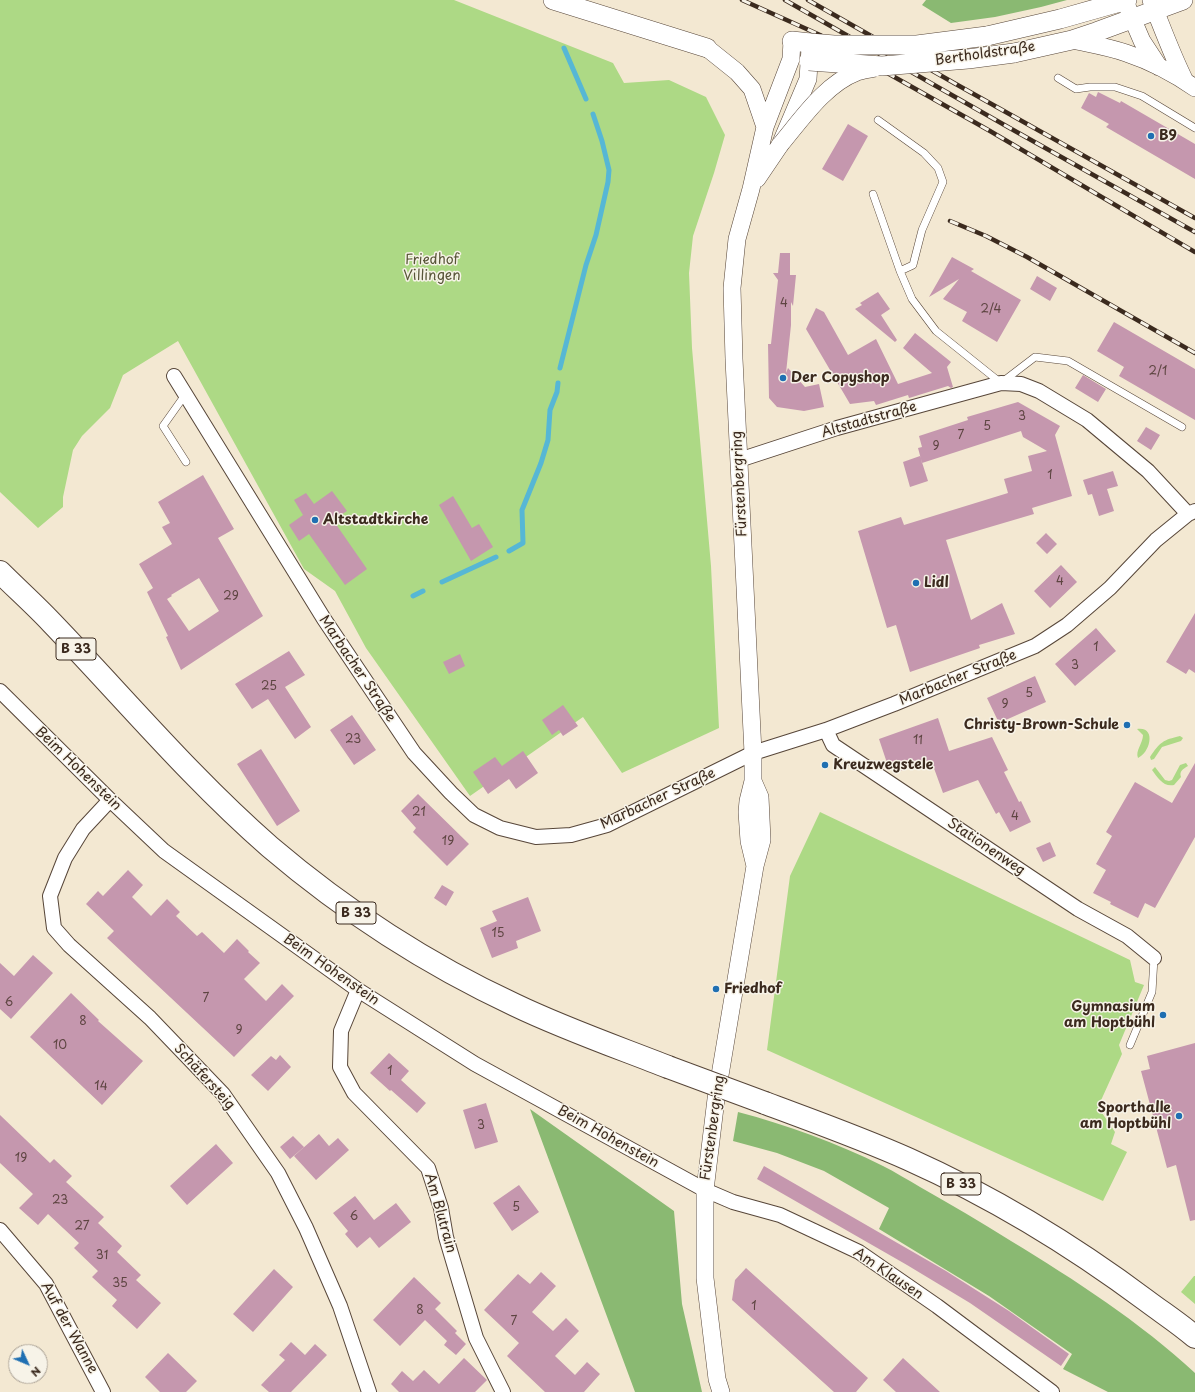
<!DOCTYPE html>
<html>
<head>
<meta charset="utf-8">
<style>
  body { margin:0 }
  #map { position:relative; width:1195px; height:1392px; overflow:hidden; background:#f3e8d2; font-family:"Playpen Sans",sans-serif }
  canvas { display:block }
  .north { position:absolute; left:8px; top:1344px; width:40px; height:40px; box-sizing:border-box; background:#f7f3e8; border:1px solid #aca397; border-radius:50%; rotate:134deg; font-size:11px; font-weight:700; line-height:16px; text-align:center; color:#3b2a1e }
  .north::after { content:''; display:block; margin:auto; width:14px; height:18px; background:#1f6fb2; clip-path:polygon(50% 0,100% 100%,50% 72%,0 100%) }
</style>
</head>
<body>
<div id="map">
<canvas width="1195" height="1392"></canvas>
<div class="north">N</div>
</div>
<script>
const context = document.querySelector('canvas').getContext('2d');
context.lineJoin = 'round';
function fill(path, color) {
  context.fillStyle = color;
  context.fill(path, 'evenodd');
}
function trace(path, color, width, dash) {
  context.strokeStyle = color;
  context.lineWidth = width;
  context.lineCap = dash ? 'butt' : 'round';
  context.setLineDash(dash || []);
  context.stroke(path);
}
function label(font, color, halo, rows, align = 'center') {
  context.font = font + ' "Playpen Sans",sans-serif';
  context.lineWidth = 3;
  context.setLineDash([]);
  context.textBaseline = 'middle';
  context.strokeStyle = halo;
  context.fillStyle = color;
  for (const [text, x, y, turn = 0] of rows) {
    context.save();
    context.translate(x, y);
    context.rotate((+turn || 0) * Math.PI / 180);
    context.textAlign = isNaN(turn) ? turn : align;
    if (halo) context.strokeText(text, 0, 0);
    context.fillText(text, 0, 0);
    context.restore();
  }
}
fill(new Path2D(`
  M0,0H454L613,63L624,83L669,80L706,97L725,135L714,173L693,236L689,273L692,348L711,566L719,728L622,773L583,717L470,796L366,648L335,591L304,569L178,341L123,375L110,408L82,436L73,450L63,497V507L38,528L0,492Z
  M1137,729C1157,726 1150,753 1138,758C1135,751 1143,743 1143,735Z
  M1180,736L1183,738L1181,741L1162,747L1154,759L1151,760L1150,757C1160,742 1163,740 1180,736Z
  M1186,763L1188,766C1183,769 1179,771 1181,777L1174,785C1163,787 1158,778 1152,770L1155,767L1165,780L1169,781L1172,780L1180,765Z
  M820,812L1130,960L1135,982L1144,985L1119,1045L1122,1054L1098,1107L1115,1132L1111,1144L1127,1152L1103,1201L767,1050L790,876Z
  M1194,1276H1195V1304L1181,1292Z`), '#add985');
fill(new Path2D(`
  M926,0H1067L1041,7L995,17L951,23L922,5Z
  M530,1109L674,1211L682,1304L702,1392H635Z
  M738,1112C787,1125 837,1143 883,1166C895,1172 908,1180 920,1187C950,1204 981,1222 1011,1241C1075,1280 1140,1322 1195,1373V1392H1108L1063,1369L1072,1354L989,1296L879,1229L889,1208L824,1171L777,1153L733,1141Z`), '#8ab972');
trace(new Path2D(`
  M564,48L586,99
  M560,368L586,265L596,235L608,182L609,170L602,141L593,114
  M509,551L523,543L522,510L541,463L548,440L550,410L557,392L558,383
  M442,582L496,557
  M413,596L423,591`), '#56b7d5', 5);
fill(new Path2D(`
  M1098,92L1120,103L1121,101L1195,144V179L1106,127L1109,124L1081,108L1089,93L1096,97Z
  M848,124L868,136L843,181L822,169Z
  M780,253H790V275H796L793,306L791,302V325L786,373L788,368L805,387L819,384L824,407L804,411L777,407L769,398L768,344H771L778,280L773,273H778Z
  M952,257L974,269L971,271L1021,300L997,342L962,321L967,312L943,299L959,279L929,297Z
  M1037,276L1057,288L1050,301L1030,289Z
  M878,292L890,309L881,315L897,340L895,342L855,309L862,305L860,303Z
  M816,308L824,312L848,355L876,339L898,384L932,373L903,348L915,333L951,362L947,367L953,387L951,388L948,386L909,398L908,395L876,405L874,401L850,404L806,329Z
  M1114,322L1195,369V420L1119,376L1124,367L1097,351Z
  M1083,375L1106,389L1098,402L1075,388Z
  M1018,402L1060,426L1055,435L1072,496L1032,508L1034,514L946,540L971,620L1002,603L1015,634L979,645L980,648L910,672L896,625L887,628L858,531L901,517L904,525L1008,493L1004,479L1032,471L1028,456L1047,451L1023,437L1021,431L922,463L918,448L922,447L919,436L968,420L967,417Z
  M1146,427L1160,435L1151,450L1137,441Z
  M920,456L928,481L910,487L903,462Z
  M1113,471L1118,486L1107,489L1114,511L1099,516L1092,494L1088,495L1083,480Z
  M203,475L234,529L218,538L263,616L181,670L166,637L168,636L147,592L153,588L139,564L172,544L162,527L170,523L158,502ZM199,578L219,611L189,631L167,599L172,596L171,595Z
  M332,491L347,511L333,520L367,569L345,585L309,534L299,541L289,525L303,515L294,500L306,493L314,504Z
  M453,496L472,528L479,524L493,547L471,561L439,505Z
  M1046,533L1057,544L1047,554L1036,543Z
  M1061,565L1077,582L1050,608L1034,591Z
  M1195,613V673L1189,669L1186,674L1166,662Z
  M1096,628L1116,651L1075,686L1055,664Z
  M289,651L305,675L285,687L311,727L295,739L268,699L252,709L235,684Z
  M460,654L465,666L449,674L443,662Z
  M1035,676L1046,702L999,723L987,698Z
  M563,705L578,726L563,736L559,730L552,735L542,720Z
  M352,715L376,750L354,765L330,730Z
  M938,718L949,751L992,737L1008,770L1004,772L1019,802L1021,801L1031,822L1010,832L999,812L996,814L978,780L943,793L931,760L894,773L891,765L888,766L879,739Z
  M261,749L300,811L277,826L237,764Z
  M523,751L538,773L516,789L509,779L488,794L473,772L495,757L502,766Z
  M1195,763V837L1155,908L1145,903L1138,918L1110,904L1111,902L1093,893L1106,870L1096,864L1112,836L1106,832L1135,782L1172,803Z
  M418,794L469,844L447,866L413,832L416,828L401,811Z
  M1050,842L1056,856L1043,862L1036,848Z
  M128,870L143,885L132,897L151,916L167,899L180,912L176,916L197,936L202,932L224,953L237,939L249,951L248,952L260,963L244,979L266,1001L282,984L294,996L234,1057L107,938L114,931L86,904L98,891L103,896Z
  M442,885L454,892L446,906L434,898Z
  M528,897L541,931L516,941L518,948L492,958L480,928L497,921L492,911Z
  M33,955L53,973L11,1019L0,1009V963L14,976Z
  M71,993L99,1020L98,1021L143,1061L102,1105L30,1037Z
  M1195,1043V1220L1190,1221L1176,1165L1167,1168L1141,1071L1150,1069L1147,1056Z
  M389,1053L409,1071L401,1080L426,1103L417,1113L391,1090L390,1091L370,1073Z
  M280,1055L291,1067L268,1091L251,1075L271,1056L276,1060Z
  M486,1103L498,1142L475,1149L463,1110Z
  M0,1115L50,1163L54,1159L72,1176L66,1182L104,1217L98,1223L122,1246L117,1252L141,1275L136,1280L161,1303L137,1329L112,1306L117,1300L92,1277L98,1271L74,1248L79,1243L48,1214L38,1225L19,1208L33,1194L0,1163Z
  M319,1134L329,1146L338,1138L349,1150L316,1180L294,1156Z
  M293,1136L304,1147L290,1159L280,1147Z
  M216,1144L233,1163L187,1205L170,1186Z
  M764,1166L946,1271L1009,1311L1069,1354L1061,1366L970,1303L907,1265L757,1179Z
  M519,1185L539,1212L512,1231L493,1203Z
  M355,1196L374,1220L396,1203L411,1222L379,1248L370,1237L357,1248L345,1234L348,1231L333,1213Z
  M746,1268L868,1378L856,1392H834L732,1300L735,1280Z
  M274,1269L293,1287L253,1332L233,1314Z
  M541,1272L556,1286L532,1312L553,1331L566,1318L579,1331L555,1356L575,1375L587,1362L600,1374L584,1392H545L507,1356L519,1343L484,1310L518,1274L530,1284Z
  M414,1277L441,1303L435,1309L457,1331L455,1333L466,1344L456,1355L444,1345L447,1341L425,1320L400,1346L373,1320Z
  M291,1342L305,1355L315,1344L327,1355L291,1392H269L261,1385L285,1360L279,1355Z
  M168,1353L197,1381L186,1392H160L145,1377Z
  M464,1358L487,1380L475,1392H399L391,1384L402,1371L413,1381L424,1370L439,1384Z
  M903,1358L940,1392H896L883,1380Z`), '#c597ae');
const service = new Path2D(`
  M1058,78L1076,89L1090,87H1115L1142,96L1195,128
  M878,120L924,153L938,168L943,182L922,230L913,265L900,271
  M873,194L900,271L912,299L936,331L1001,383L1035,357L1068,361L1182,427
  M185,395L163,426L186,462
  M1130,1045L1152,992L1154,958`);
const minor = new Path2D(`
  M174,376L324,619L414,753L451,793L474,815L500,828L536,837L571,835L607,825L753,753L826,730L894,704L1035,646L1067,625L1110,588L1156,540L1188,514L1195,511
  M739,460L837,428L1001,383L1021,384L1039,391L1087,420L1148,471L1188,514
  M0,691L110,800L164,851L358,990L475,1064L705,1190L733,1202L780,1215L859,1252L937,1306L1052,1392
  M826,730L833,745L1078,909L1127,936L1154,958
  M110,800L83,829L65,858L50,896L54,928L69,945L150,1018L223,1094L278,1173L306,1228L340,1306L369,1392
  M358,990L341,1031L340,1067L354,1093L428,1168L441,1208L446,1237L476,1338L503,1392
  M0,1230L46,1284L103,1392`);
const tertiary = new Path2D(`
  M1151,0C1162,27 1172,55 1185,81
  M1127,6L1142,41L1159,67
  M1072,40C1090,44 1109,47 1126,53C1150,61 1175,74 1195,88
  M707,48L737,72L752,89L765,127
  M757,179L780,145L808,79L810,48
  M755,866L749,841L747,812L748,801L753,781V753L734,359L732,288L737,239L751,189L765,127L791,59L792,41
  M721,1392L717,1379L705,1278V1190L716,1099L755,866L762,840L760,797L753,781`);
const secondary = new Path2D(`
  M553,0L707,48
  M987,36L1060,19L1127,0
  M792,41L810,43
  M1014,53L1072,40L1096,32L1183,0`);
const primary = new Path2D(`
  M0,572C17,589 35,605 51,622C124,698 191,778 270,847C344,910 427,964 515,1005C565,1029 617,1047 668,1067
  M765,1103C813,1121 861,1138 908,1159C993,1197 1072,1245 1147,1301C1163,1313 1180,1324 1195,1337`);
trace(service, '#574639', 8);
trace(minor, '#574639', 16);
trace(tertiary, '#574639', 18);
trace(secondary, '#574639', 20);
trace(primary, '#574639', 24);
trace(service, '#fff', 7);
trace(minor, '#fff', 14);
trace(tertiary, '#fff', 17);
trace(secondary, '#fff', 19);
trace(primary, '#fff', 22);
const rail = new Path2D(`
  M742,0L820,35L990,131L1195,252
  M785,0L1015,131L1195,232
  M808,0L954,83L1195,218
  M950,221L986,236L1027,257L1195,353`);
trace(rail, '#3b2a1e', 4.5);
trace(rail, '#f7f3e8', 3, [9]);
const tertiaryBridge = new Path2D(`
  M780,145C801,120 825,84 857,72C863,70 869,69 875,68`);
const secondaryBridge = new Path2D(`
  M810,43L834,45H917L987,36
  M809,61L882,66L968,59L1014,53`);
const primaryBridge = new Path2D(`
  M668,1067L765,1103`);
trace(tertiaryBridge, '#574639', 18, []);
trace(secondaryBridge, '#574639', 20, []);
trace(primaryBridge, '#574639', 24, []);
trace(tertiaryBridge, '#fff', 17);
trace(secondaryBridge, '#fff', 19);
trace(primaryBridge, '#fff', 22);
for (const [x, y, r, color] of [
  [1151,136,4,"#1f6fb2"],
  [783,378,4,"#1f6fb2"],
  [315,520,4,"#1f6fb2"],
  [916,583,4,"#1f6fb2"],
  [1127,725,4,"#1f6fb2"],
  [825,765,4,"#1f6fb2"],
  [716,989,4,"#1f6fb2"],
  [1163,1015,4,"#1f6fb2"],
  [1179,1116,4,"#1f6fb2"]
]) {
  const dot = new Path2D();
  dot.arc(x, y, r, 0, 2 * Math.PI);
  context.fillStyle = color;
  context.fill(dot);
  trace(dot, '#f7f3e8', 1.5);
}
label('12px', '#5e4542', null, [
  ["4",784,304],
  ["2/4",991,310],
  ["2/1",1158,372],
  ["3",1022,417],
  ["5",987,427],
  ["7",961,436],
  ["9",936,447],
  ["1",1050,476],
  ["4",1060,582],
  ["29",231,597],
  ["1",1096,648],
  ["3",1075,666],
  ["25",269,687],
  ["5",1029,694],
  ["9",1005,705],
  ["23",353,740],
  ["11",918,741],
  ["21",419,813],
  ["4",1015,817],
  ["19",448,842],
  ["15",498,934],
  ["7",206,999],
  ["6",9,1003],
  ["8",83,1022],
  ["9",239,1031],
  ["10",60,1046],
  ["1",390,1072],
  ["14",101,1087],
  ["3",481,1126],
  ["19",21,1159],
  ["23",60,1201],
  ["5",516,1208],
  ["6",354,1217],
  ["27",82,1227],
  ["31",102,1256],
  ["35",120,1284],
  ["1",754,1307],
  ["8",420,1311],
  ["7",514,1322]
]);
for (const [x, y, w] of [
  [76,649,40],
  [356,913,40],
  [961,1184,40]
]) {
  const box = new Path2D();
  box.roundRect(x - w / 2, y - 11, w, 22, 3);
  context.fillStyle = '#f7f3e8';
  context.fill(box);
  trace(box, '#3b2a1e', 1);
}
label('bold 13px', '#3b2a1e', null, [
  ["B 33",76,649],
  ["B 33",356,913],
  ["B 33",961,1184]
]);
label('14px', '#3b2a1e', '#f7f3e8', [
  ["Bertholdstraße",985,54,-8],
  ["Altstadtstraße",869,420,-16],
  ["Fürstenbergring",740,484,-93],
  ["Marbacher Straße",357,669,56],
  ["Marbacher Straße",958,678,-22],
  ["Beim Hohenstein",78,769,44],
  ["Marbacher Straße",658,799,-25],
  ["Stationenweg",986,847,34],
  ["Beim Hohenstein",331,970,35],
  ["Schäfersteig",204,1077,48],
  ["Fürstenbergring",713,1128,-82],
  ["Beim Hohenstein",608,1137,29],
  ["Am Blutrain",440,1213,74],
  ["Am Klausen",888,1274,34],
  ["Auf der Wanne",69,1328,61]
]);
label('bold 14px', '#3b2a1e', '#f7f3e8', [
  ["B9",1159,136],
  ["Der Copyshop",791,378],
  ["Altstadtkirche",323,520],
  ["Lidl",924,583],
  ["Christy-Brown-Schule",1119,725,"right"],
  ["Kreuzwegstele",833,765],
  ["Friedhof",724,989],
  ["Gymnasium",1155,1007,"right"],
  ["am Hoptbühl",1155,1023,"right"],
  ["Sporthalle",1171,1108,"right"],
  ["am Hoptbühl",1171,1124,"right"]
], 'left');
label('14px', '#585638', '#f7f3e8', [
  ["Friedhof",432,260],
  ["Villingen",432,276]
]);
</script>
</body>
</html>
